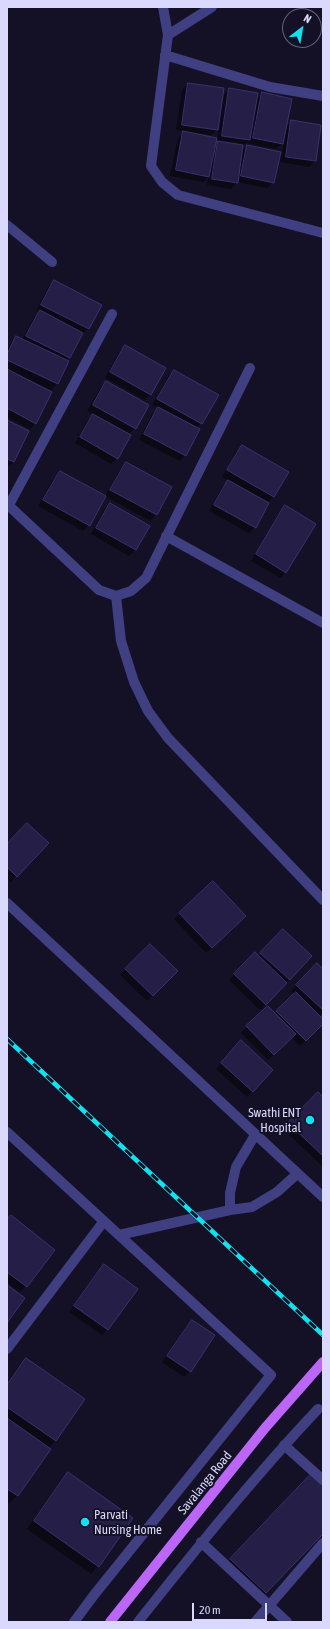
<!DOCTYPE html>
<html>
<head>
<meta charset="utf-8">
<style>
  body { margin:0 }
  #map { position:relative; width:330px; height:1629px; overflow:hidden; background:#141126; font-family:"Asap Condensed",sans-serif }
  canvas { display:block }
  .frame { position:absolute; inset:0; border:8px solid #dbd8fd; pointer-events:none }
  .north { position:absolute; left:282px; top:8px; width:40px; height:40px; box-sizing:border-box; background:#141126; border:1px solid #64617c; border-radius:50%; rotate:31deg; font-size:11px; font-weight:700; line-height:16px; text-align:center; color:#dbd8fd }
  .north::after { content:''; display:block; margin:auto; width:14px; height:18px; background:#10e2f0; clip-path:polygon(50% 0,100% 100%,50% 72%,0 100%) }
  .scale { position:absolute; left:192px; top:1603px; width:75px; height:18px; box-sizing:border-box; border:2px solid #dbd8fd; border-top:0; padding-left:5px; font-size:12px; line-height:14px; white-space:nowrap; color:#dbd8fd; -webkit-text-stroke:3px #141126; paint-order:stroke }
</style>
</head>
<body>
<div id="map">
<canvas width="330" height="1629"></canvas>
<div class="frame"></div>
<div class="north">N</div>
<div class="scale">20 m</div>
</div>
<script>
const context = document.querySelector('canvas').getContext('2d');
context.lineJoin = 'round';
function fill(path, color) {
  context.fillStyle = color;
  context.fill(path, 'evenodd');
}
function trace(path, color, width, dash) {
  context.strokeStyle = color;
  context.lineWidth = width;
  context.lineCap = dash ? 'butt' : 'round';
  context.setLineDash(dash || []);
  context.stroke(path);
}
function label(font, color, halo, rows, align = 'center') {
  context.font = font + ' "Asap Condensed",sans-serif';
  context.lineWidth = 4;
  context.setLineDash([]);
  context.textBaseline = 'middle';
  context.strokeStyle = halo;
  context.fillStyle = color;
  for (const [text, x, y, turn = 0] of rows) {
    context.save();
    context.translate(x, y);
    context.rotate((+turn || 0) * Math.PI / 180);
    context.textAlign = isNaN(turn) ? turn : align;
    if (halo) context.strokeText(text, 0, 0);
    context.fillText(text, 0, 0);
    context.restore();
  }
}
fill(new Path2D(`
  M188,84L219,111H221L224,95L230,89L256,100L262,93L285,128L292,121L320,126L315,161L309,167L280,162L284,142L276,149L246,143L242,146L241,152L247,146L273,182L267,188L237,182L231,189L207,185L208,177L203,182L170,176L178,138L185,131L176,130L182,90ZM219,128L217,139L195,135V133L211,135ZM215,141L219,142L214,146Z
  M54,281L101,306L88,329L82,334L66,361L67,362L57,384L51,390L21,376L20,377L36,423L30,429L7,417V351L11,343L16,337L22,340L34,317L39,312L36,311L48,287Z
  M125,346L150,394L145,400L105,378L119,352Z
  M174,371L201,423L197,428L185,455L180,461L139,440L152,414L158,408L152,405L168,377Z
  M106,382L148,405L135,428L129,434L117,458L111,464L75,443L87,421L94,415L87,411L100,388Z
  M7,421L28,431L13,462L7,468Z
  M242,446L274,497L267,503L255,527L249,533L209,511L222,488L229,481L222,477L236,452Z
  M126,463L171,487L156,515L150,521L105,496L120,469Z
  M60,472L89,525L83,531L38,506L54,478Z
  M110,504L148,526L135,550L129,556L91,534L104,510Z
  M285,507L286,572L280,578L251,561L280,512Z
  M7,845L16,876L11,882L7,878Z
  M180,914L239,922L206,953L174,919Z
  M283,930L311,956L260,1010L229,980L255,954L258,957Z
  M150,945L176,971L147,1001L120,975Z
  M311,970L323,971V1013L319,1016L323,1020V1023L300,1046L291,1037L268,1060L241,1033L268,1007L275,1014L295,995L291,991Z
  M235,1048L252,1091L247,1097L216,1069Z
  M318,1093L323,1098V1167L283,1129Z
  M7,1221L26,1286L20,1292L7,1282Z
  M104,1266L108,1329L102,1335L69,1312L98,1271Z
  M192,1321L190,1371L184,1377L162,1362L186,1327Z
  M26,1359L84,1400L55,1441L48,1448L50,1449L17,1496L9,1503L7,1502V1383L18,1367Z
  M68,1474L98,1566L91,1574L27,1529L61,1481Z
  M304,1482L323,1485V1533L258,1600L223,1567Z`), '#0007');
const building = new Path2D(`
  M188,83L224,88L218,130L182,125Z
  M229,88L258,93L250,140L222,136Z
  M262,92L292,99L283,144L253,138Z
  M291,120L321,125L316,161L286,157Z
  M183,131L217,138L209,177L176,170Z
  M218,141L243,145L238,183L212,179Z
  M247,145L281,152L274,183L241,176Z
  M54,280L102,305L89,329L41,305Z
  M40,310L83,333L70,358L26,336Z
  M16,336L69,361L58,384L7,360V355Z
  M125,345L166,368L151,395L110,372Z
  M7,369L52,392L36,424L7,408Z
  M174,370L219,395L202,424L157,399Z
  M106,381L149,405L136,429L93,405Z
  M158,407L200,429L186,456L144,434Z
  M93,414L131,435L118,459L80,437Z
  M7,420L29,431L14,462L7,459Z
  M242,445L289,472L274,497L227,470Z
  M126,462L172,487L157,515L110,490Z
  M60,471L106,496L90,526L43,500Z
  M228,480L269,503L256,528L214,505Z
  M110,503L150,526L136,550L96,528Z
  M285,505L316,524L286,573L256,554Z
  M27,823L49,843L17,877L7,867V844Z
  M213,881L246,916L212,948L179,913Z
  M283,929L312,956L290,980L260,953Z
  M150,944L178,971L153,996L125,969Z
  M255,952L287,983L266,1005L234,974Z
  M317,963L323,969V1010L296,985Z
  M296,992L323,1019V1024L306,1041L276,1011Z
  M268,1006L296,1034L274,1055L246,1026Z
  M241,1040L273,1070L253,1092L221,1063Z
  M318,1092L323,1097V1156L288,1123Z
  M11,1215L55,1250L27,1287L7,1272V1220Z
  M104,1264L138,1289L108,1330L74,1306Z
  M7,1285L25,1298L7,1323Z
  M192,1320L215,1335L191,1372L167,1356Z
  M26,1358L85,1399L56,1441L7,1407V1385Z
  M7,1418L51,1449L18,1496L7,1489Z
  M68,1472L133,1518L99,1567L34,1521Z
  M312,1473L323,1484V1534L266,1593L230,1559Z`);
fill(building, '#251e46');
trace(building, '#3c3170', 1);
trace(new Path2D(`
  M163,7L168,35L151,166L162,182L178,195L323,233
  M168,35L212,7
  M165,55L270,87L323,96
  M7,225L52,262
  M7,504L99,590L116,596L131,591L146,578L250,368
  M9,505L112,314
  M166,536L323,623
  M116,596L121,641L134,682L148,711L168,738L323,900
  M7,903L323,1197
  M7,1132L271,1375L94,1595L74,1622
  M230,1210V1193L236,1167L255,1135
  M119,1235L230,1210L252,1207L277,1192L297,1174
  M7,1349L104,1221
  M284,1445L323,1480
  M201,1542L287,1622
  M138,1622C196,1549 254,1477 318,1409
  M255,1622L323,1543`), '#3f3f82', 10);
trace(new Path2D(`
  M110,1622L265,1428L323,1362`), '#bb66f6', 10);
const rail = new Path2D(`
  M7,1039L323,1335`);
trace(rail, '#10e2f0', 4.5);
trace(rail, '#141126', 3, [9]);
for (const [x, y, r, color] of [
  [310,1120,5,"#10e2f0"],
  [85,1522,5,"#10e2f0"]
]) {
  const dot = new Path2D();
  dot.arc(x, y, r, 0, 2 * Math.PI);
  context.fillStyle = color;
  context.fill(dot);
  trace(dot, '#141126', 1.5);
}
label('13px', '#dbd8fd', '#141126', [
  ["Swathi ENT",301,1113],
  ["Hospital",301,1128],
  ["Parvati",94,1515,"left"],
  ["Nursing Home",94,1530,"left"]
], 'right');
label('13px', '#dbd8fd', '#141126', [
  ["Savalanga Road",205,1483,-51]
]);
</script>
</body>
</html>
